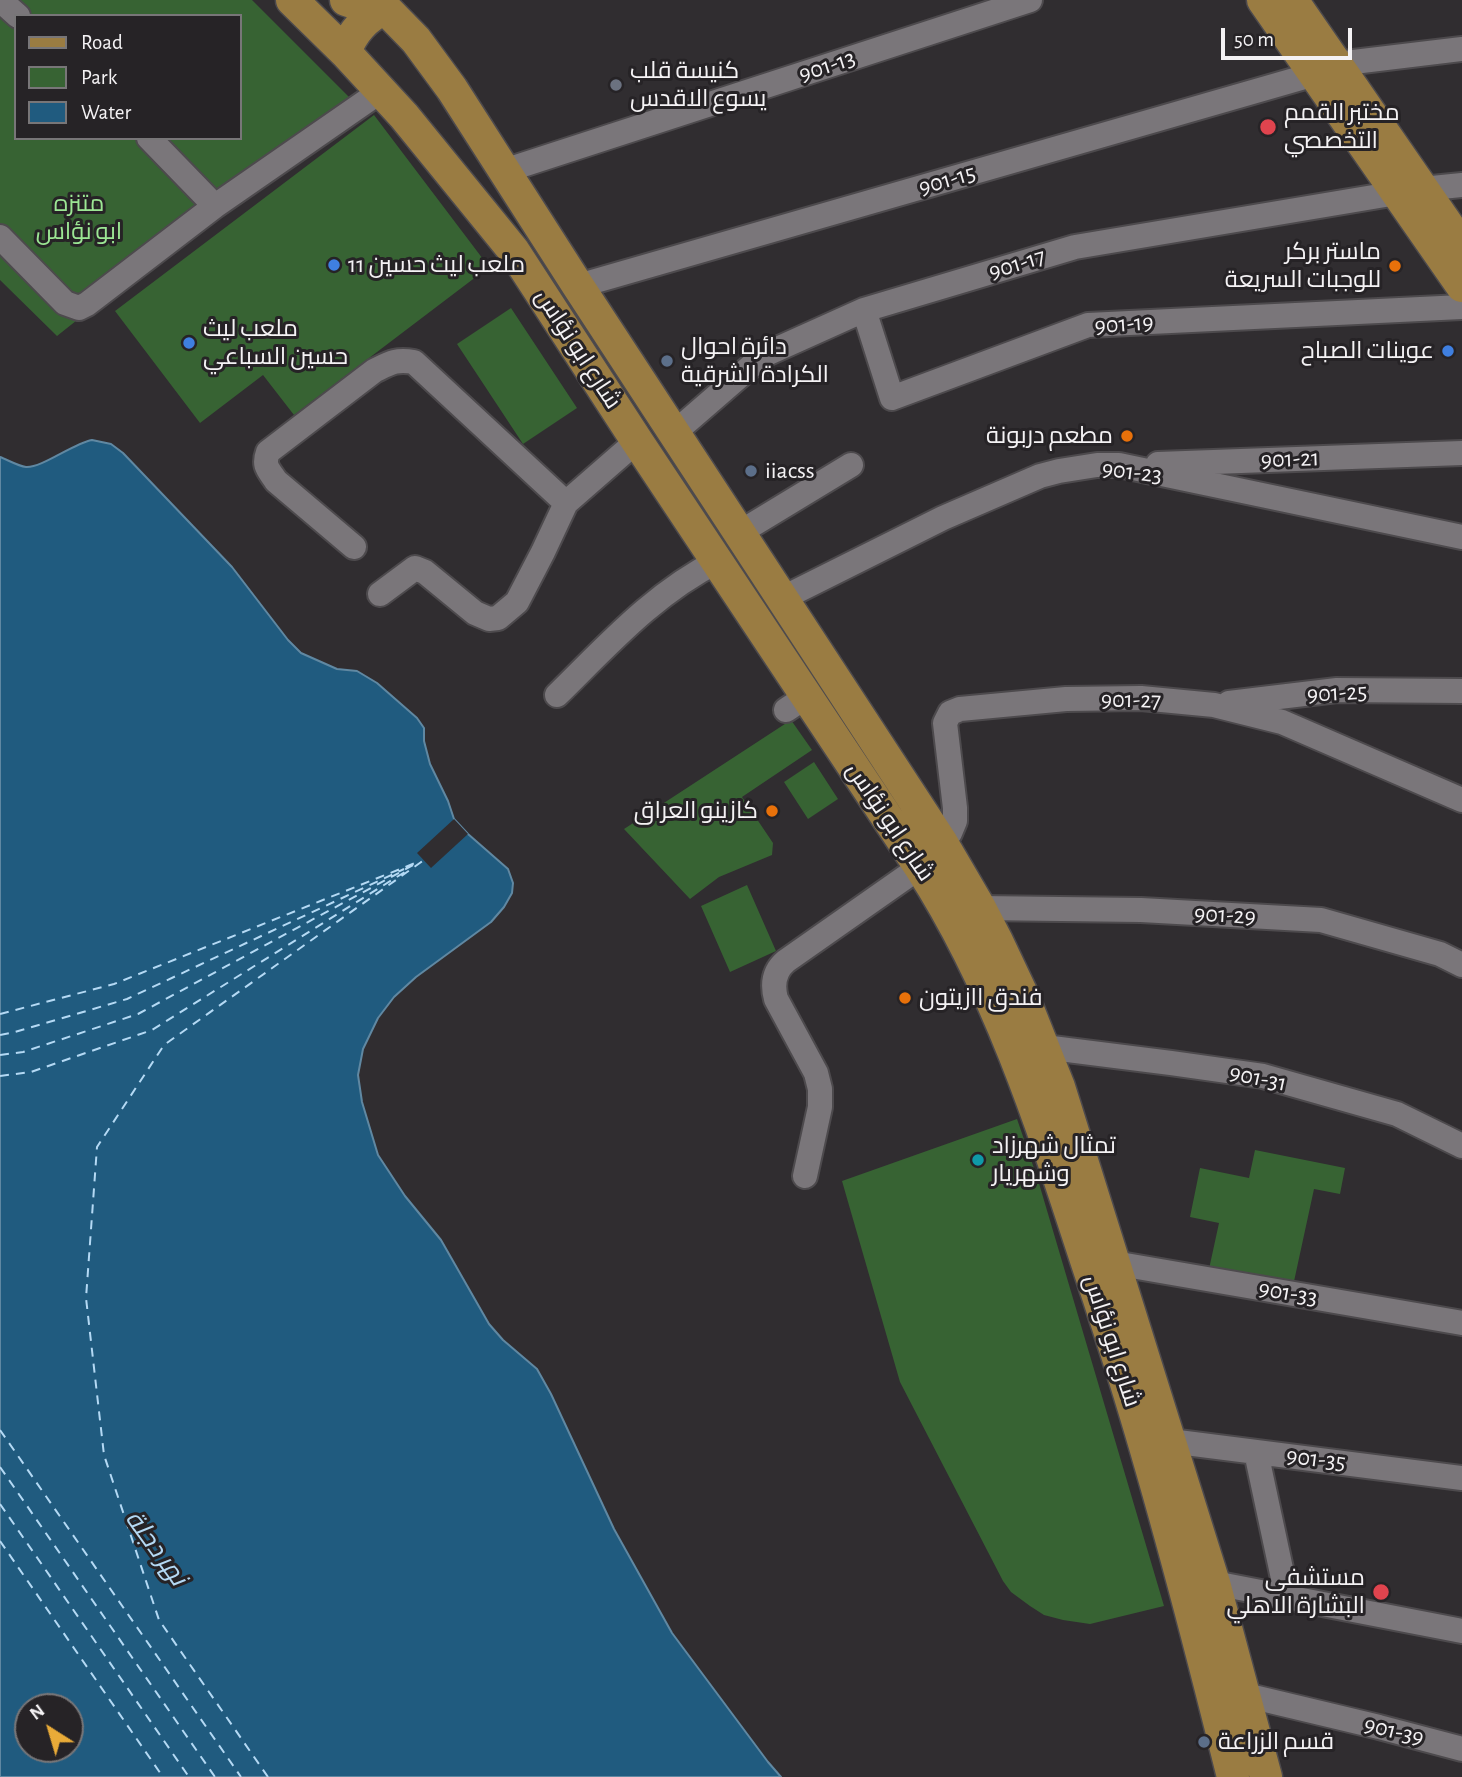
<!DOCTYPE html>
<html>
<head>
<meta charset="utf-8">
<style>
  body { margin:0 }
  #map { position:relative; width:1462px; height:1777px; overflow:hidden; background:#302d30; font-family:"Alegreya Sans",sans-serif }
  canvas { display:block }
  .legend { position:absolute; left:14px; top:14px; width:228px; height:126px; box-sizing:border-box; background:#262326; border:2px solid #787678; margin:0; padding:9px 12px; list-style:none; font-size:21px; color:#f4f2f4 }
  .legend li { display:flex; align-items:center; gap:14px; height:35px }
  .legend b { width:35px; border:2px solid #787678 }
  .north { position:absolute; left:14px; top:1693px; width:70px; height:70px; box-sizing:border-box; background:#262326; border:2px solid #787678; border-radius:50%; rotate:323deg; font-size:19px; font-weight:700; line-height:28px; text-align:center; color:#f4f2f4 }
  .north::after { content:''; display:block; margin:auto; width:24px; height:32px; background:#e9ab38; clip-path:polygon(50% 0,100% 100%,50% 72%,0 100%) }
  .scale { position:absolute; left:1221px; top:28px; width:131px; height:32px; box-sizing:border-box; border:4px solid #f4f2f4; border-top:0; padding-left:9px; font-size:21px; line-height:24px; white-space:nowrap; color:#f4f2f4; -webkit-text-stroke:5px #262326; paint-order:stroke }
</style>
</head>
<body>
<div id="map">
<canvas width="1462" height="1777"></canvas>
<ul class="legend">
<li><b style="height:9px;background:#9a7c42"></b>Road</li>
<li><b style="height:19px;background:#376333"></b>Park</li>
<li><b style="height:19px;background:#205b7f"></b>Water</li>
</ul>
<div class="north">N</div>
<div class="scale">50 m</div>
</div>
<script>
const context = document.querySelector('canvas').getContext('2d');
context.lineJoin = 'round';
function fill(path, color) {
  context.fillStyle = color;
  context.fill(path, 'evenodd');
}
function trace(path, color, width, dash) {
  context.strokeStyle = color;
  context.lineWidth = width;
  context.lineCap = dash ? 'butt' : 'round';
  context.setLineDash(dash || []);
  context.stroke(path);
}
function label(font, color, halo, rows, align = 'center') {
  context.font = font + ' "Alegreya Sans",Cairo,sans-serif';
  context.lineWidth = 6;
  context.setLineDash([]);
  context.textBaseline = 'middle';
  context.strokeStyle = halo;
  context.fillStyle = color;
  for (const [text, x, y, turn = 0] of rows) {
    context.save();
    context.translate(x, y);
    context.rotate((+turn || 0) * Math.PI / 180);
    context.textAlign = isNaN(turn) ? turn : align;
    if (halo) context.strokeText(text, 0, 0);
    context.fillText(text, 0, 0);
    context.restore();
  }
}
fill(new Path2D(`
  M0,0H252L353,101L57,336L0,280ZM16,16H240V138H16Z
  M374,115L489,267L294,415L263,375L200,423L115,311Z
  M511,308L577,408L523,444L457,344Z
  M791,720L812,750L742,797L773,843L772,855L719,877L690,899L624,829Z
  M814,762L838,799L808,819L784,782Z
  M747,885L776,951L730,972L701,906Z
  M1017,1119L1038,1180L1164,1606L1090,1624L1063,1620L1044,1615L1030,1606L1011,1592L1003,1581L900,1382L842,1181Z
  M1255,1150L1345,1168L1340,1194L1314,1189L1293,1286L1209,1269L1219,1223L1190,1217L1200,1168L1249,1178Z`), '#376333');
const water = new Path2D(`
  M92,440L111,444L123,453L232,567L288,640L301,653L337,669L357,671L377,683L417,718L424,728V741L430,764L448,801L454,819L468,834L508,869L513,883L512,893L504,907L491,922L416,977L394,997L378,1018L363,1049L358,1075L362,1102L378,1155L405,1196L441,1240L489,1324L503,1340L537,1369L551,1394L614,1529L672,1633L768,1762L781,1777H0V457C8,460 18,466 26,467C42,468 72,444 92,440ZM28,1707H70V1749H28Z`);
fill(water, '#205b7f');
trace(water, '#6088a2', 2);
fill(new Path2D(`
  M454,819L468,834L431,868L417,853Z`), '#302d30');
trace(new Path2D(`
  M0,1014L114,984L420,861
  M0,1035L15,1032L127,999L404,869
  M0,1055L23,1052L138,1014L417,863
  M0,1076L31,1072L152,1030L408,870
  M0,1430L241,1777
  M0,1467L215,1777
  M0,1504L189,1777
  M0,1541L163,1777
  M268,1777L159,1620L104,1455L86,1298L97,1147L164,1045L424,860`), '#b4d9f4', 2, [9, 7]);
const minor = new Path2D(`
  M0,0L18,16
  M1337,64L1462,49
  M149,138L215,206
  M504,171L1030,0
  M1422,189L1462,185
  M0,237L65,303L79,308L87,304L215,206L381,91
  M578,286L1315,74
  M864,310L892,398L1088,325L1462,307
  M674,433L764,355L864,310L1075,247L1397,193
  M1158,464L1462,453
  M739,533L851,465
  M354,547L276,481C268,469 263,466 268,452L374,371C390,363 395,359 414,362L566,503
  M380,594L415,568L425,572L475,613L489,619L498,618L517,602L543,552L566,503L637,441
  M783,598L943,518L1040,476L1059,471L1097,465H1119L1462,537
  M557,695C607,646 654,593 718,561
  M1229,703L1337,690L1462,691
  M786,710L807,696
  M980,908L1141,910L1321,920L1440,954L1462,965
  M1044,1047L1171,1063L1263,1076L1397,1114L1462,1146
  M805,1176L820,1107V1089L816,1073L776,999C772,984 774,971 786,961L920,867L950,833L955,821V808L945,723L950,713L960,709L1066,699L1141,698L1214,705L1282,722L1462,800
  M1114,1263L1462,1323
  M1170,1441L1462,1478
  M1256,1452L1287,1597
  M1214,1583L1462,1631
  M1245,1695L1379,1727L1462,1749`);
const major = new Path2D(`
  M292,0L345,52L404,116L513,250L637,441L920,867C997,986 1041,1122 1085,1257C1100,1302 1115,1347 1129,1393C1168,1520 1201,1648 1233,1777
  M346,0L364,6L385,8
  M377,0L416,40L452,89L578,286L942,843L980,908L997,941L1022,994L1059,1087L1214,1583L1266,1777
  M1263,0L1462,286
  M1292,0L1462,246
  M345,52C353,31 365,18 385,8`);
trace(minor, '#4d4a4d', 28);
trace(major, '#4d4a4d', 35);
trace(minor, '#7a767a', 24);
trace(major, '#9a7c42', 32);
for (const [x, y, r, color] of [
  [616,85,7,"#6b7280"],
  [1268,127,9,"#e0444e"],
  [334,265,7,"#3f7fe0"],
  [1395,266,7,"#e8710a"],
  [189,343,7,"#3f7fe0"],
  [1448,351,7,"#3f7fe0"],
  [667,361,7,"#5c6f8a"],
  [1127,436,7,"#e8710a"],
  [751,471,7,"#5c6f8a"],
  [772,811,7,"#e8710a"],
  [905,998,7,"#e8710a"],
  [978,1160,7,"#0f9aa8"],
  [1381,1592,9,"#e0444e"],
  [1204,1742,7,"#5c6f8a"]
]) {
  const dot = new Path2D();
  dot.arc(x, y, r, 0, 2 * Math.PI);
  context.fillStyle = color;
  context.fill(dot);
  trace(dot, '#262326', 2.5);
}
label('24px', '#f4f2f4', '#262326', [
  ["901-13",827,66,-18],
  ["901-15",947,180,-16],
  ["901-17",1017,264,-17],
  ["901-19",1124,324,-4],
  ["شارع ابو نؤاس",578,349,57],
  ["901-21",1290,459,-2],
  ["901-23",1132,472,7],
  ["901-25",1337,693,-3],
  ["901-27",1131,700,1],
  ["شارع ابو نؤاس",890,822,56],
  ["901-29",1225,915,3],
  ["901-31",1258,1078,12],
  ["901-33",1288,1293,10],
  ["شارع ابو نؤاس",1112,1341,72],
  ["901-35",1316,1459,7],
  ["901-39",1394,1731,14]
]);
label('24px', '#f4f2f4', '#262326', [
  ["كنيسة قلب",630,71],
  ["يسوع الاقدس",630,99],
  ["مختبر القمم",1284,113],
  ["التخصصي",1284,141],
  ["ماستر بركر",1381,252,"right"],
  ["للوجبات السريعة",1381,280,"right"],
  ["ملعب ليث حسين 11",348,265],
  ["ملعب ليث",203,329],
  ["حسين السباعي",203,357],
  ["دائرة احوال",681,347],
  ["الكرادة الشرقية",681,375],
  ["عوينات الصباح",1434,351,"right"],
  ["مطعم دربونة",1113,436,"right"],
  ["iiacss",765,471],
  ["كازينو العراق",758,811,"right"],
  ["فندق اازيتون",919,998],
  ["تمثال شهرزاد",992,1146],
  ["وشهريار",992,1174],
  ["مستشفى",1365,1578,"right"],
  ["البشارة الاهلي",1365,1606,"right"],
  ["قسم الزراعة",1218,1742]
], 'left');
label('24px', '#9ce794', '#262326', [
  ["متنزه",79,204],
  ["ابو نؤاس",79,232]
]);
label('italic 26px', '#b4d9f4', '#262326', [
  ["نهر دجلة",156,1548,54]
]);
</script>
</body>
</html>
